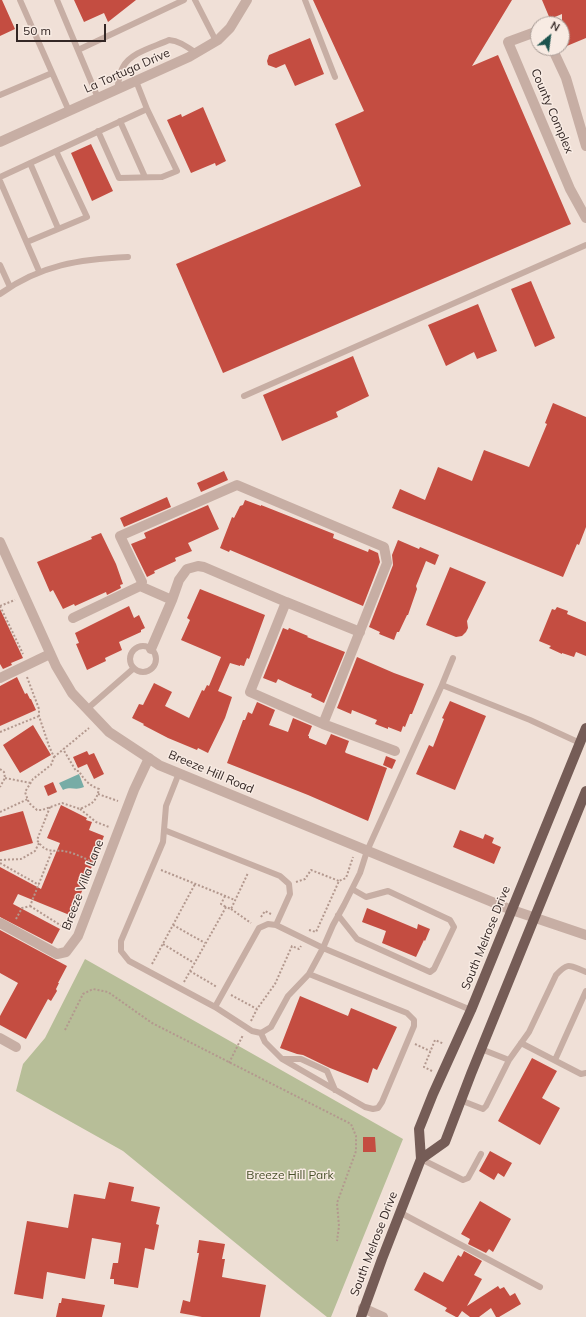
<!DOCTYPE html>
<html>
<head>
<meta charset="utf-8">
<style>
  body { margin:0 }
  #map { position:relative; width:586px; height:1317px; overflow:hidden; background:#f0e0d7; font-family:Mulish,sans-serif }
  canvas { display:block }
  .north { position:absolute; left:530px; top:16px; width:40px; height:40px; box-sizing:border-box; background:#f8ebe3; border:1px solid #a99d97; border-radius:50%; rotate:29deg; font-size:11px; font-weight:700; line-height:16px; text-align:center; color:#332725 }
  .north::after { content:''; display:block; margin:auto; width:14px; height:18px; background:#1c534e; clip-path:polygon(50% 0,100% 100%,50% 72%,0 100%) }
  .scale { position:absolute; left:16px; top:24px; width:90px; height:18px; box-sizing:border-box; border:2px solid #332725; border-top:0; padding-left:5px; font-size:12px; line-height:14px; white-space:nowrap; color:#332725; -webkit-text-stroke:3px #f8ebe3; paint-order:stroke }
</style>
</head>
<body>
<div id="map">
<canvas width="586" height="1317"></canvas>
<div class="north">N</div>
<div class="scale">50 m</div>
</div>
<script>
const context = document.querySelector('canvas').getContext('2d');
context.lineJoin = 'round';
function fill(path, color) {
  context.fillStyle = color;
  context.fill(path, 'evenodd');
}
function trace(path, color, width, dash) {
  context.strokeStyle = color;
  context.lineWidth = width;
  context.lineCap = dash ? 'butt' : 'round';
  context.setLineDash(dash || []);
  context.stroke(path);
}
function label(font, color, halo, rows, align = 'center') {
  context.font = font + ' Mulish,sans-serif';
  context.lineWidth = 3;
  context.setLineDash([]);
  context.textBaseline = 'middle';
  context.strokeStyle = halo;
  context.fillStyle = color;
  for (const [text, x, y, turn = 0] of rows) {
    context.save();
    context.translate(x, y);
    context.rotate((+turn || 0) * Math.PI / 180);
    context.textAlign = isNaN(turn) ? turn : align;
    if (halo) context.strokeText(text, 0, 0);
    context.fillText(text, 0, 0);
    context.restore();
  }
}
fill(new Path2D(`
  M85,959L403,1139L331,1317H327L298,1294L123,1151L16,1091L23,1064L45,1038Z`), '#b7be98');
fill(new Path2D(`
  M79,774L84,787C75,791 72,786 63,790L59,783Z`), '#77aca6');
fill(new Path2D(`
  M0,0H2L15,29L0,36Z
  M74,0H136L108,22L104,13L84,22Z
  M313,0H512L472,66L498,55L571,224L223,373L176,264L361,186L335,124L364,111Z
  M542,0H586V38L562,48V14L550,19Z
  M310,38L324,74L295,86L285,64L276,68L268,65L267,61L269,55Z
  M203,107L226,161L216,166L215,163L191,173L167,120L181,114L182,117Z
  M91,144L113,191L92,201L71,153Z
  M531,281L555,338L535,347L511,289Z
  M478,304L497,351L477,359L474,352L446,366L428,325Z
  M353,356L369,396L336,412L338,417L282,441L263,395Z
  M553,403L586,417V527L579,545L577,544L563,577L392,508L400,489L425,500L438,467L472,481L484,450L529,467L547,424L545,423Z
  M224,471L228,480L201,492L197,483Z
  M167,497L171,507L124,527L120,518Z
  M245,500L261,506V505L334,534L333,538L368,552L369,549L378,553L380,562L363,606L280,571L230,550L229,552L220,548L232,517L234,518L240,506L243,505Z
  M208,505L219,529L188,543L192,551L175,558L176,561L154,571L155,573L147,577L131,544L146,538L144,533Z
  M101,533L116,564L123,584L120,585L121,588L107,595L106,592L75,606L74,604L63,609L53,590L50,592L37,562L92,539L91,537Z
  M398,540L419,549L420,547L439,555L435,565L426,561L416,586L417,589L408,615H407L399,632H397L394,640L379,634L380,632L369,627L393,565L392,555Z
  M450,567L486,582L467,621L468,628L466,632L462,636L456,637L426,625Z
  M200,589L265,615L249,659L247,658L244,666L240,665V666L230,663L218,691L232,697L225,718L208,753L198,748L197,750L168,738L143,725L144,724L132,718L139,704L143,705L154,683L172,692L165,706L189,718L202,690L204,691L207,685L209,686L221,657L181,640L190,620L187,618Z
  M129,606L134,618L139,615L145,628L141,630V632L119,642L122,650L105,658L106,661L87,670L76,644L79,643L75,633Z
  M557,607L568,611L567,614L586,622V656L576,652L574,657L562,653V654L549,648L551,646L539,641L552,609L555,610Z
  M0,609L23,658L11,663L12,665L3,669L0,664Z
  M283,628L288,630L289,628L308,636L307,637L345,652L324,703L311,697L312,694L293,686L278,679L276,683L263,678Z
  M357,657L394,673L424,684L412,714H410L405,727L403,726L401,732L388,727V729L375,724L377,720L352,710L351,714L337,708Z
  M17,677L25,694L27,693L30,699H31L36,710L0,726V686Z
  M450,701L486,716L455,790L416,774L429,745L433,747L444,719L442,718Z
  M257,702L275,710L269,725L288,732L293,718L312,726L308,736H309V738L326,745L331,734L349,741L345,752L346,753L387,768L368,821L308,795L227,763L243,720H245L248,712L252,714Z
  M33,725L51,755L20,773L3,745Z
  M87,751L89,755L94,753L104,774L94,779L87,764L78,768L73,757Z
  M386,756L396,760L392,769L383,765Z
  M53,782L57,792L48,796L44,786Z
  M61,805L87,818L86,820L92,822L89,830L104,836L72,916L18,894L13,904L60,929L52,944L0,917V867L41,889L60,843L47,838Z
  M23,811L33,843L0,852V817Z
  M460,830L483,839L485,834L494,838L492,843L501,847L494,864L453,847Z
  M367,908L417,929L418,924L430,929L425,941L424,940L416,957L382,943L386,931L362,922Z
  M0,930L67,966L58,983H59L56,989L57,991L51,1001L48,999L26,1039L0,1025V1016L18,983L0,973Z
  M300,996L348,1016L351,1008L397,1027L377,1070L373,1068L368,1083L330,1068L303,1055L297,1054L280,1048Z
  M532,1058L557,1071L542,1098L560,1108L540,1145L498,1121Z
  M363,1137H375L376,1152H363Z
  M490,1151L512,1163L504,1177L498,1173L494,1180L479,1171Z
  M109,1182L134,1187L131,1201L160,1207L156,1224L159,1225L154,1250L145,1248L138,1288L114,1284V1279H110L113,1263H118L121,1243L92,1238L85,1279L47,1272L43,1299L14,1294L27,1221L68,1228L74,1194L105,1199Z
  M480,1201L511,1219L493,1252L489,1249L486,1253L468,1244L470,1239L461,1234Z
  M199,1240L225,1244L222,1259H225L222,1277L266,1285L260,1317H202L180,1313L183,1300L190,1302L199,1253H197Z
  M464,1251L482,1261L474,1275L482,1279L467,1306L498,1286L500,1289L504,1287L510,1296L515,1293L521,1304L499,1317H496L491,1308L479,1317H470L462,1311L458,1317H456L445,1311L447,1308L414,1290L424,1272L443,1282L458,1255L461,1257Z
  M62,1298L105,1305L102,1317H56L59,1303H61Z`), '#c44d41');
trace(new Path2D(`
  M0,606L23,654
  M0,606L15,600
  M27,677L39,709V716L49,746L54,757L51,765L33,779L25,792L29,803L37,810H42L62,803L80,809C91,804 96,803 99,789C90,786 84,780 79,771H76L63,749
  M0,732L39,716
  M54,757L89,728
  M0,769L4,772L5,778L0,787
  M5,778L31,783
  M98,794L118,801
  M50,807L37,840C48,856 53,848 68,852C77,854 86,859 94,863
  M80,809L96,822L109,827
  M0,812L28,799
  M0,860L21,859L35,851L39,843
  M0,863L39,885
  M161,870L235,900
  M296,882L305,879L311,870L339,881
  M225,896L221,904L226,907
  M30,906L68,930
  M231,909L251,923
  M261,917L265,911L271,914
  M16,919L22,908L30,906L52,851
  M173,925L205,943
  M309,930L316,932L339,881L346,878L353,857
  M163,944L194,963
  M152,964L195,884
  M190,971L217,987
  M184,982L226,907L231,909L248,873
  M231,995L257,1009L275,984L292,946L299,949L301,946
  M251,1021L257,1009
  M65,1030L83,994L93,989L108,992L152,1023L351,1124L356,1136V1151L337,1203L339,1226L337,1241
  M415,1044L430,1051
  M229,1063L243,1035
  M432,1071L424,1067L435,1040L444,1044`), '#b3988e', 2, [2, 2]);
trace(new Path2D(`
  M20,0L69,111
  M57,0L98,98
  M195,0L216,41
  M305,0L335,77
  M78,50L184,0
  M117,89C119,82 119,74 123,67C131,52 154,47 169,40C180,41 187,47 196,53
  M0,95L52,73
  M120,121L145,177
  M98,131L119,178L162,177L177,171L147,109
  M30,163L58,228
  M0,177L147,109L136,81
  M0,181L39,271
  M27,242L87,217L56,151
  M0,265L10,287
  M0,294C40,265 80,259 128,257
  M244,396L586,245
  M130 659a13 13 0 1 1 26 0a13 13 0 1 1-26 0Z
  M442,685L453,658
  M87,709L134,668
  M179,773L166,806L163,842L121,941V951L129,961L215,1007L252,1031L261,1033L271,1027L288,996L309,974L323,948L333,925L344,905L360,873L367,851L442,685L530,720L580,743
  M164,830L280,876L289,884L290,894L276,925
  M338,915L357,939L430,972L434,969L454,927L450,920L388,891L366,897L352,889
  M215,1007L259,928L268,924L276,925L323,948L471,1010
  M261,1033L265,1042L282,1059L365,1107L373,1109L378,1108L382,1102L414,1026V1020L407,1013L309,974
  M521,1043L581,1074L586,1073
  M284,1059H301L327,1071L335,1090
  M509,1060L529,1032L556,975C569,961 570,966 586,972
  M555,1060L586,991
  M460,1100L483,1109L486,1106L509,1060L481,1049
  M421,1159L463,1180L468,1178L481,1154
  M401,1213L540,1287`), '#c7aea4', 6);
trace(new Path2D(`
  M140,586L142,582L120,536L237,485L384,547L387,563L323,724L250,692L286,602L204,567L198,566L187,569L179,580L172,600
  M286,602L360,632
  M73,618L140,586L172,600L151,649
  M0,678L50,654
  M323,724L395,751
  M0,923L57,954L66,952L78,936L134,790L149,758
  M0,1038L16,1047`), '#c7aea4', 10);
trace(new Path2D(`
  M538,31L508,42L570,189L586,218
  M552,48L566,78L586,146
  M0,142L189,57L218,40L230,28L247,0
  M0,542L56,666L72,693L109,732L159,765L512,910L586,935
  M363,1308L383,1317`), '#c7aea4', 10);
trace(new Path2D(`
  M421,1159L445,1142L471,1074L586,791
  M361,1317L382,1259L421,1159L419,1129L433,1094L471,1010L586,728`), '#755c56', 10);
label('12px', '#332725', '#f8ebe3', [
  ["La Tortuga Drive",127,71,-24],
  ["County Complex",552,111,67],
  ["Breeze Hill Road",211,772,23],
  ["Breeze Villa Lane",83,885,-69],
  ["South Melrose Drive",486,938,-68],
  ["South Melrose Drive",374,1244,-69]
]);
label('12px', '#48502a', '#f8ebe3', [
  ["Breeze Hill Park",290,1175]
]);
</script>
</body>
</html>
